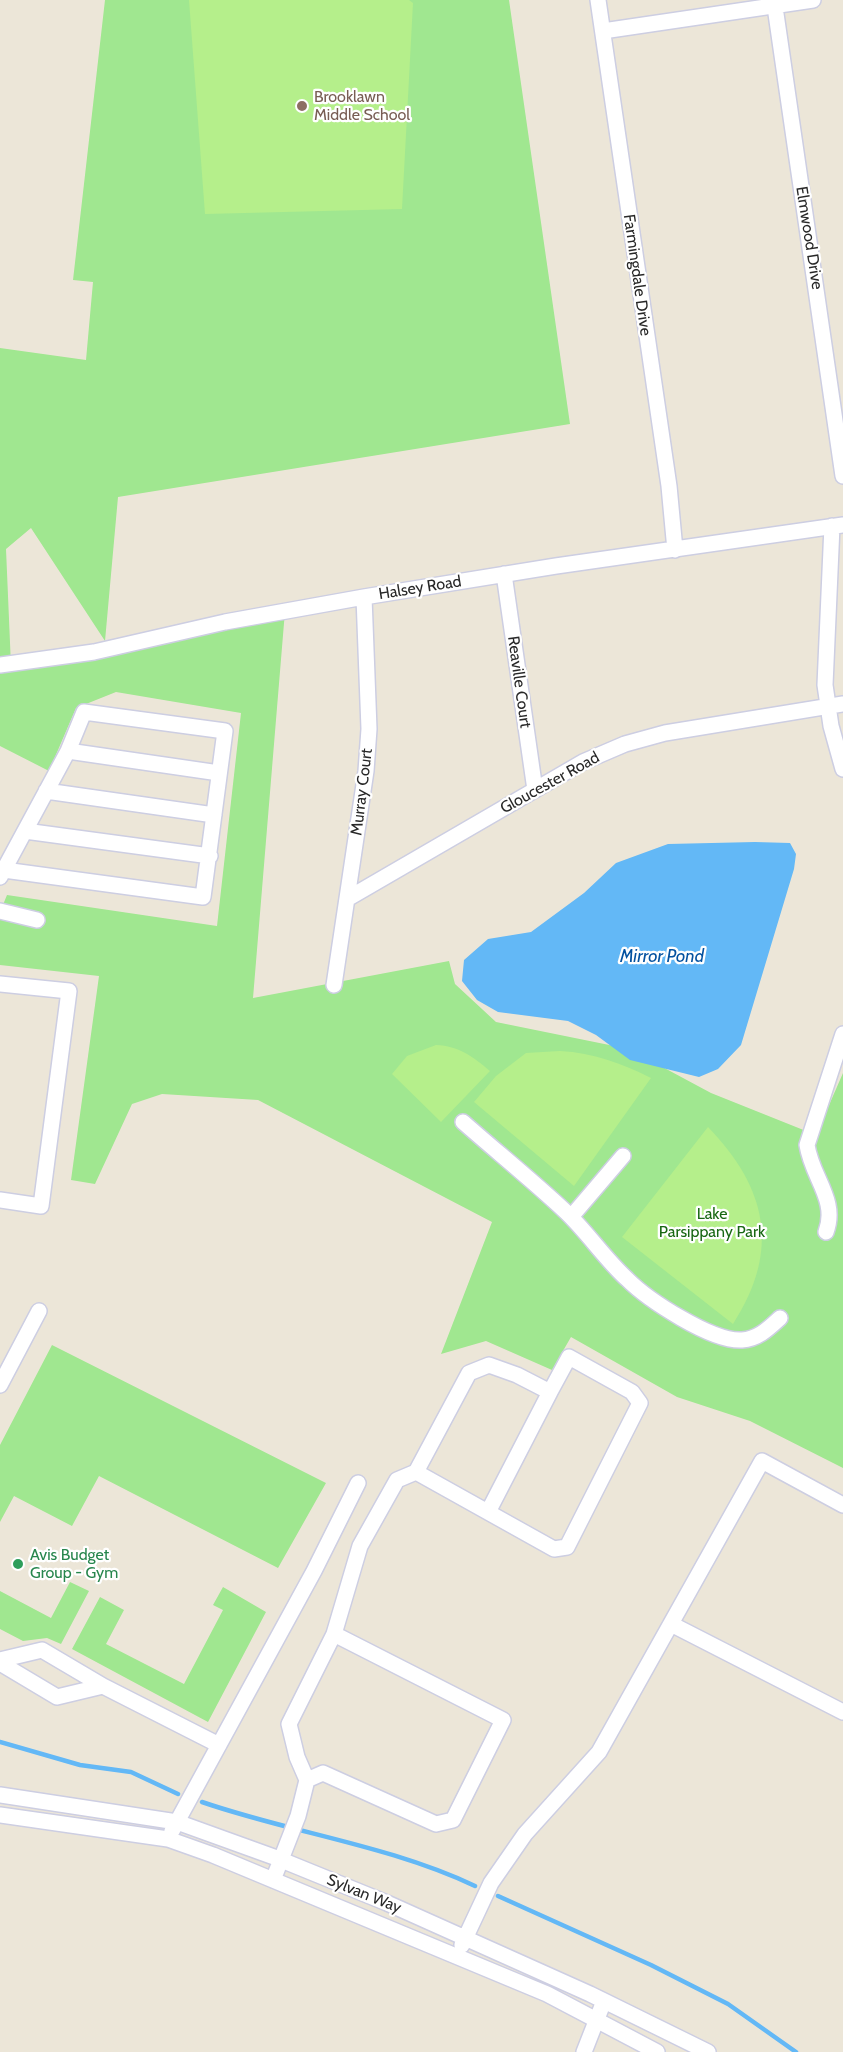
<!DOCTYPE html>
<html>
<head>
<meta charset="utf-8">
<style>
  body { margin:0 }
  canvas { display:block; background:#ece6d8 }
</style>
</head>
<body>
<canvas width="843" height="2052"></canvas>
<script>
const context = document.querySelector('canvas').getContext('2d');
context.lineJoin = 'round';
function fill(path, color) {
  context.fillStyle = color;
  context.fill(path, 'evenodd');
}
function trace(path, color, width, dash) {
  context.strokeStyle = color;
  context.lineWidth = width;
  context.lineCap = dash ? 'butt' : 'round';
  context.setLineDash(dash || []);
  context.stroke(path);
}
function label(font, color, halo, rows, align = 'center') {
  context.font = font + ' Cabin,sans-serif';
  context.lineWidth = 4.5;
  context.setLineDash([]);
  context.textBaseline = 'middle';
  context.strokeStyle = halo;
  context.fillStyle = color;
  for (const [text, x, y, turn = 0] of rows) {
    context.save();
    context.translate(x, y);
    context.rotate((+turn || 0) * Math.PI / 180);
    context.textAlign = isNaN(turn) ? turn : align;
    if (halo) context.strokeText(text, 0, 0);
    context.fillText(text, 0, 0);
    context.restore();
  }
}
fill(new Path2D(`
  M105,0H509L570,424L118,497L105,641L31,528L6,549L11,666L285,611L253,998L449,961L455,984L496,1022L629,1049L711,1093L816,1135L843,1073V1468L750,1421L677,1397L571,1337L552,1370L486,1341L441,1354L492,1222L258,1100L162,1094L132,1104L95,1184L71,1180L99,976L0,965V912L7,895L217,926L241,713L116,692L76,708L49,771L0,746V348L86,360L93,282L73,280Z
  M52,1345L326,1483L278,1568L99,1476L72,1526L14,1496L0,1522V1445Z
  M70,1582L89,1591L61,1644L47,1638L23,1641L0,1629V1591L51,1618Z
  M223,1587L266,1612L208,1722L72,1649L100,1597L124,1610L106,1644L184,1684L223,1610L213,1605Z`), '#a0e790');
fill(new Path2D(`
  M189,0H409L413,3L402,209L205,214Z
  M436,1045C459,1046 472,1056 490,1071L441,1122L392,1074L407,1056Z
  M560,1051C594,1053 621,1063 651,1078L574,1186L474,1102L496,1076L526,1053Z
  M708,1127C767,1188 781,1250 733,1324L622,1237Z`), '#b5ef8b');
fill(new Path2D(`
  M755,842L790,843L796,854L794,869L741,1045L718,1069L699,1077L630,1060L596,1035L568,1021L498,1012L477,1000L462,981L464,960L488,939L531,932L584,893L616,863L668,844Z`), '#63b8f6');
trace(new Path2D(`
  M0,1742L80,1765L131,1772L178,1794
  M202,1802C292,1833 388,1845 475,1886
  M498,1896L651,1965L728,2004L796,2052`), '#63b8f6', 4.5);
const minor = new Path2D(`
  M598,0L669,486L675,550
  M774,0L843,476
  M603,31L813,0
  M832,526L825,685L831,726L843,769
  M504,574L535,790
  M0,665L94,652L225,622L364,597L556,566L843,525
  M68,751L219,773
  M46,791L214,815
  M25,831L210,856
  M0,877L68,751L84,712L225,731L203,897L4,870
  M347,899L583,762L625,744L665,733L843,704
  M0,911L37,920
  M0,984L69,991L41,1206L0,1200
  M334,985L366,771L369,729L364,597
  M463,1122C497,1152 533,1181 566,1212C588,1233 605,1259 627,1279C648,1300 712,1342 742,1340C758,1339 768,1329 780,1318
  M571,1217L623,1156
  M826,1232C838,1200 812,1178 807,1145L843,1034
  M0,1385L39,1311
  M488,1512L550,1392
  M671,1624L843,1712
  M0,1660L42,1650L103,1686
  M0,1663L57,1697L103,1686L219,1745
  M307,1780L323,1773L436,1824L453,1820L503,1720L334,1634
  M0,1795L177,1822L274,1857L387,1903L590,1994L708,2052
  M0,1815L168,1839L213,1855L547,1994L657,2052
  M172,1831L314,1571L358,1483
  M273,1880L298,1816L307,1780L297,1757L289,1724L334,1634L360,1546L397,1480L416,1472L469,1373L489,1365L517,1375L550,1392L569,1357L632,1392L640,1403L567,1547L554,1549L416,1472
  M462,1945L491,1883L525,1834L599,1752L762,1461L843,1505
  M584,2052L604,2001`);
trace(minor, '#cdcee2', 18);
trace(minor, '#fff', 15);
for (const [x, y, r, color] of [
  [302,106,6,"#8d6e63"],
  [18,1564,6,"#2e9e5b"]
]) {
  const dot = new Path2D();
  dot.arc(x, y, r, 0, 2 * Math.PI);
  context.fillStyle = color;
  context.fill(dot);
  trace(dot, '#fff', 2);
}
label('16px', '#785e54', '#fff', [
  ["Brooklawn",314,97],
  ["Middle School",314,115]
], 'left');
label('16px', '#282828', '#fff', [
  ["Elmwood Drive",809,238,81],
  ["Farmingdale Drive",637,275,82],
  ["Halsey Road",420,588,-9],
  ["Reaville Court",519,682,82],
  ["Gloucester Road",550,783,-29],
  ["Murray Court",362,792,-83],
  ["Sylvan Way",364,1894,22]
]);
label('16px', '#196814', '#fff', [
  ["Lake",712,1214],
  ["Parsippany Park",712,1232]
]);
label('16px', '#27864d', '#fff', [
  ["Avis Budget",30,1555],
  ["Group - Gym",30,1573]
], 'left');
label('italic 18px', '#0452a0', '#fff', [
  ["Mirror Pond",662,957]
]);
</script>
</body>
</html>
